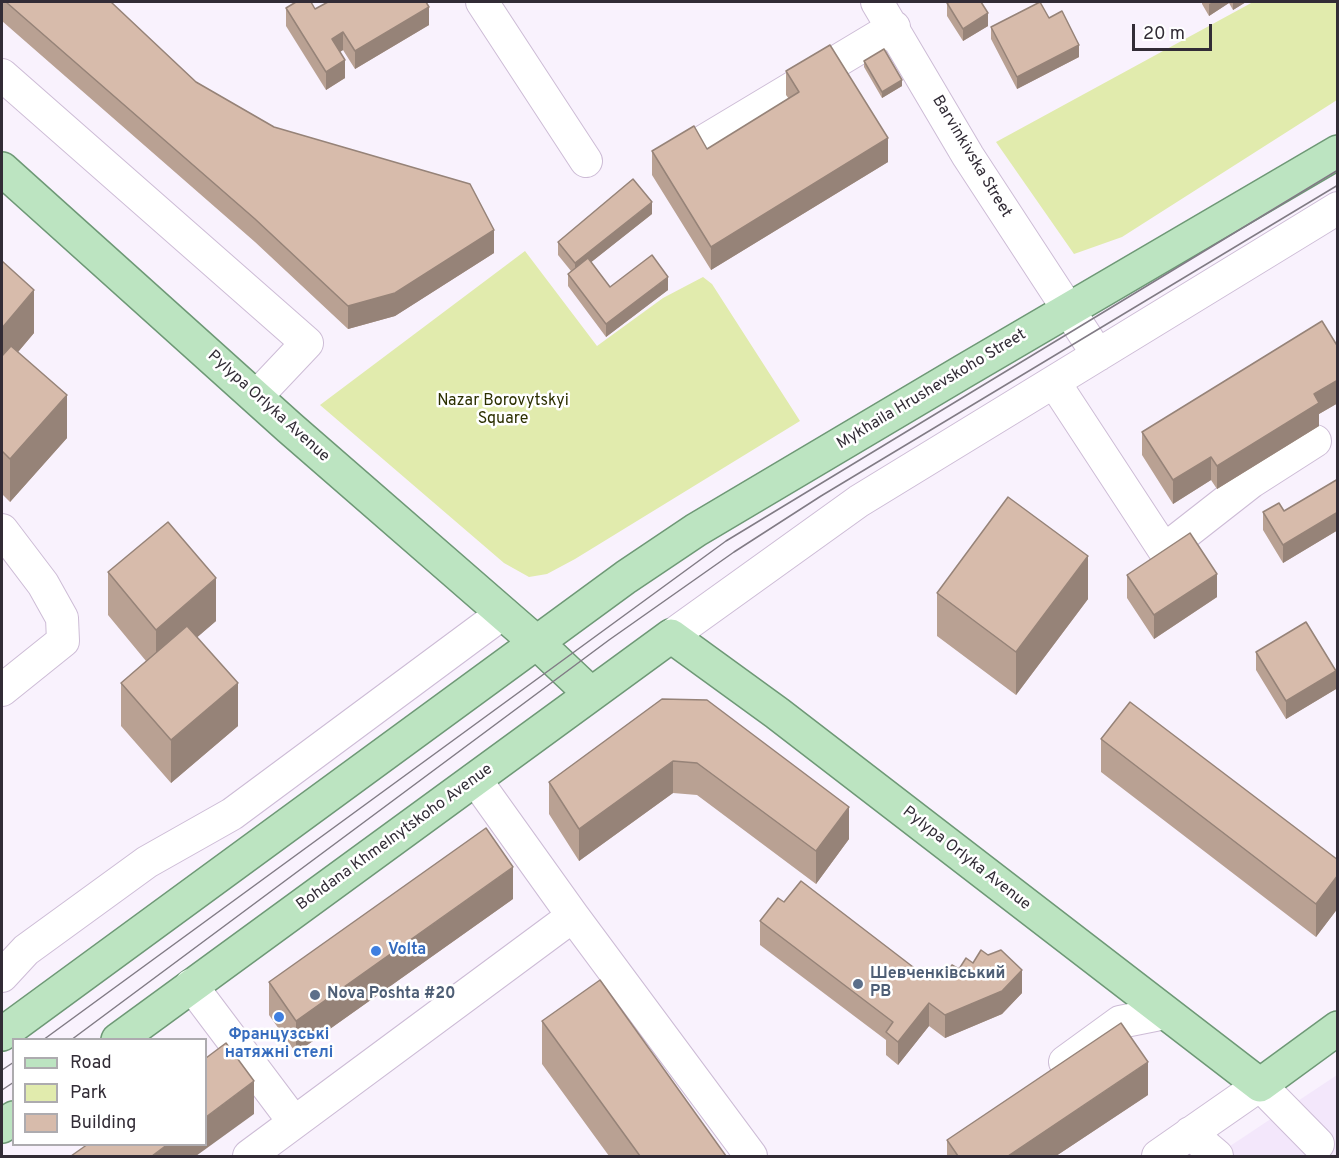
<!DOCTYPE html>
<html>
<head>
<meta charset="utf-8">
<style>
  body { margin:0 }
  #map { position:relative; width:1339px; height:1158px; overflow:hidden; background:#f9f2fd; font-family:Overpass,sans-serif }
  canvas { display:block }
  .frame { position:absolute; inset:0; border:3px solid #322c36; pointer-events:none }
  .legend { position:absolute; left:12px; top:1038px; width:195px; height:108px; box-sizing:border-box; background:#fff; border:2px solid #adabaf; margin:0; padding:8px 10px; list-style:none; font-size:18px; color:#322c36 }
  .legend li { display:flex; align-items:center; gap:12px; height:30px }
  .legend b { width:30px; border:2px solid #adabaf }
  .scale { position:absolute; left:1132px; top:24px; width:80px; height:27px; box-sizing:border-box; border:3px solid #322c36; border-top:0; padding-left:8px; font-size:18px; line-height:21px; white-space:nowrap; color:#322c36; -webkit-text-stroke:4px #fff; paint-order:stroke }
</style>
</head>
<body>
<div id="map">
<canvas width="1339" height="1158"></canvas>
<div class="frame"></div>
<ul class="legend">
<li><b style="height:8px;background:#bce4c1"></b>Road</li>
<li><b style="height:16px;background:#e1ebad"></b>Park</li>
<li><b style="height:16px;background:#d7bbab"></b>Building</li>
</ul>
<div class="scale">20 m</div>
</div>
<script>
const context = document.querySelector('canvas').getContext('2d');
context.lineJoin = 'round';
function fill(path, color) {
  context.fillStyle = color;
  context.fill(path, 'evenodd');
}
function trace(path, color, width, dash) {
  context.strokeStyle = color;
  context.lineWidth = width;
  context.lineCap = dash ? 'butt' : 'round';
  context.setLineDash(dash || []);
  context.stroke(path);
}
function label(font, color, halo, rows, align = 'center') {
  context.font = font + ' Overpass,sans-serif';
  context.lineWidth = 5;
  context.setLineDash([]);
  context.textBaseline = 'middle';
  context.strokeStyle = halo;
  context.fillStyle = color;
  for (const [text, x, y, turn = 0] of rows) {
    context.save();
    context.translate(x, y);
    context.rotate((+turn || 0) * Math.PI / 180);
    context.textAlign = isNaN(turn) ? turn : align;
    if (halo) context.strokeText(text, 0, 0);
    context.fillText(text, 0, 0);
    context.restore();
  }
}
fill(new Path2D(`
  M1337,1075V1156H1215Z`), '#f3e7fb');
fill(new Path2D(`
  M1253,2H1337V100L1122,237L1074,254L996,142Z
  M525,251L597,346L663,298L703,277L712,284L800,421L575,559L547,574L529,577L504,563L320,405Z`), '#e1ebad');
const minor = new Path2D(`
  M482,2L586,161
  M877,2L968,156L1098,355
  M2,75L307,343L256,397
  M704,141L894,27
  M1054,382L1164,550L1251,482L1315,441
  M2,530L43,584L62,618L63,641L2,690
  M671,636L859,501L1338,208
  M475,779L573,916
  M2,976L26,950L147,862L232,814L503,613
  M191,985L294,1122
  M1065,1062L1120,1022L1165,1013
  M1190,1133L1217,1156
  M249,1156L573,916L751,1156
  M1158,1156L1260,1085L1318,1144`);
const major = new Path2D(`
  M2,169L290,428L536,642L591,694
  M2,1034L626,577L696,530L964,371L1338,152
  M118,1040L671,636L777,713L1260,1085L1338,1028
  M2,1126L14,1118`);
trace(minor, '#cdbcd6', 34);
trace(major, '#6e9876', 36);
trace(minor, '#fff', 32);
trace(major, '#bce4c1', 33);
trace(new Path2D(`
  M43,1040L726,541L1338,170
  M71,1040L609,640L734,552L821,496L1338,185
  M2,1070L14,1062
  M2,1090L14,1082`), '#817b85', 1.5);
fill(new Path2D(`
  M2,2H111L196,82L494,253L395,316L348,329L255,242L2,21Z
  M1202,2H1246L1233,10L1229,3L1209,16L1202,4Z
  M947,3L988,26L963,41L947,16Z
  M286,8L315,9L429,25L355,69L343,50L340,52L345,78L326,90L286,26Z
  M1049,18L1079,57L1017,89L991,39V27Z
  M864,61L902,86L882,98L864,67Z
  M786,71L888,162L711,270L652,175V151L707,149L789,99L786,95Z
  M652,214L591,262L610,287L668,290L606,337L568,286V274L571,271L558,255V242Z
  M2,261L34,333L18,352L67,438L10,502L2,494Z
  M1338,347V403L1319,414V426L1217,489L1211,480L1173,504L1142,455V432Z
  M1338,479V530L1283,563L1263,530V512L1284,511Z
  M108,572L216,621L197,637L238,726L171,783L121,726V683L146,661L108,615Z
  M1127,575L1217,597L1154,639L1127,598Z
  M937,593L1088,599L1016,695L937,636Z
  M1256,652L1336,689L1286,719L1256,670Z
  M662,699L849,839L816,884L697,795L673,793L579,861L549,814V782Z
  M1101,739L1338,860V908L1316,937L1101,772Z
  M513,899L296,1053L269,1015V982Z
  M784,902L930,980L959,969L1022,993L1002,1014L945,1038L929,1026L898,1065L886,1055V1040L760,945V921Z
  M542,1021L726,1156H609L542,1064Z
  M1148,1095L1056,1156H947V1140Z`), '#b9a193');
fill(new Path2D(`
  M1213,2H1229V3L1209,16V4Z
  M1233,2H1246L1233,10Z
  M429,7V25L355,69V51Z
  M988,13V26L963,41V29Z
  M343,32V50L332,57V39Z
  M1079,45V57L1017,89V77Z
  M345,60V78L326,90V72Z
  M902,80V86L882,98V92Z
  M888,138V162L711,270V247Z
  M652,202V214L575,275V263Z
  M494,230V253L395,316L348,329V306Z
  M668,277V290L606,337V324Z
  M34,290V333L2,371V328Z
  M1338,380V403L1319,414V426L1217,489V466L1314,394Z
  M67,395V438L10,502V459Z
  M1211,457V480L1173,504V480Z
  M1338,512V530L1283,563V545Z
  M1088,556V599L1016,695V652Z
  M1217,574V597L1154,639V615Z
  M216,578V621L156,673V630Z
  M1336,671V689L1286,719V701Z
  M238,683V726L171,783V740Z
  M673,761V793L579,861V829Z
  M849,807V839L816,884V851Z
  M513,867V899L296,1053V1021Z
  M1338,875V908L1316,937V904Z
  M1022,970V993L1002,1014L945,1038V1015Z
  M929,1003V1026L898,1065V1042Z
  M1148,1062V1095L1056,1156H1008Z
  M254,1081V1114L196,1156H152L168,1144H206V1117Z`), '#968378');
const building = new Path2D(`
  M6,2H111L196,82L274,127L470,184L494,230L395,293L348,306L255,219Z
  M296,2H311L315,9L328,2H426L429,7L355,51L343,32L332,39L345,60L326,72L286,8Z
  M950,2H981L988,13L963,29L947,3Z
  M1040,2L1049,18L1062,11L1079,45L1017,77L991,27Z
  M830,45L888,138L711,247L652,151L694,126L707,149L799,92L786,71Z
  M884,49L902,80L882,92L864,61Z
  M633,179L652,202L575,263L558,242Z
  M652,255L668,277L606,324L568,274L588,258L610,287Z
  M2,261L34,290L2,328Z
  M1322,321L1338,347V380L1314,394L1319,403L1217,466L1211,457L1173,480L1142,432Z
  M11,346L67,395L10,459L2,451V356Z
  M1338,479V512L1283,545L1263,512L1279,503L1284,511Z
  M1008,497L1088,556L1016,652L937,593Z
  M168,522L216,578L156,630L108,572Z
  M1190,533L1217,574L1154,615L1127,575Z
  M1306,622L1336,671L1286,701L1256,652Z
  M187,626L238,683L171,740L121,683Z
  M662,699L707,700L849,807L816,851L697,763L673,761L579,829L549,782Z
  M1130,702L1338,860V875L1316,904L1101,739Z
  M486,828L513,867L296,1021L269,982Z
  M801,881L930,980L937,970L945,975L952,965L959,969L966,958L973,963L981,950L988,955L1001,950L1022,970L1002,991L945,1015L929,1003L898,1042L886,1032L893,1022L760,921L778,898L784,902Z
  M600,980L726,1156H640L542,1021Z
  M1121,1023L1148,1062L1008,1156H958L947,1140Z
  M226,1043L254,1081L206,1117V1058Z
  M88,1144H168L152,1156H71Z`);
fill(building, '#d7bbab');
trace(building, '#968378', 1.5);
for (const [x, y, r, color] of [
  [376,951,6,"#3f7fe0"],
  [858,984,6,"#5c6f8a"],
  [315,995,6,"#5c6f8a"],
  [279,1017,6,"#3f7fe0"]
]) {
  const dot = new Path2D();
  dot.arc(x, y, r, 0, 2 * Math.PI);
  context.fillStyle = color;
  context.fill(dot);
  trace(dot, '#fff', 2);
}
label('16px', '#322c36', '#fff', [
  ["Barvinkivska Street",971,157,59],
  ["Mykhaila Hrushevskoho Street",932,390,-31],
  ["Pylypa Orlyka Avenue",268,407,42],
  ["Bohdana Khmelnytskoho Avenue",395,838,-36],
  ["Pylypa Orlyka Avenue",966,859,38]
]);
label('16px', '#2c3000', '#fff', [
  ["Nazar Borovytskyi",503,402],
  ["Square",503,420]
]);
label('bold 16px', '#366cbe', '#fff', [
  ["Volta",388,951],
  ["Французські",279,1036,"center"],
  ["натяжні стелі",279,1054,"center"]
], 'left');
label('bold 16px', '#4e5e75', '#fff', [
  ["Шевченківський",870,975],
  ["РВ",870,993],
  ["Nova Poshta #20",327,995]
], 'left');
</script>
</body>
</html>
